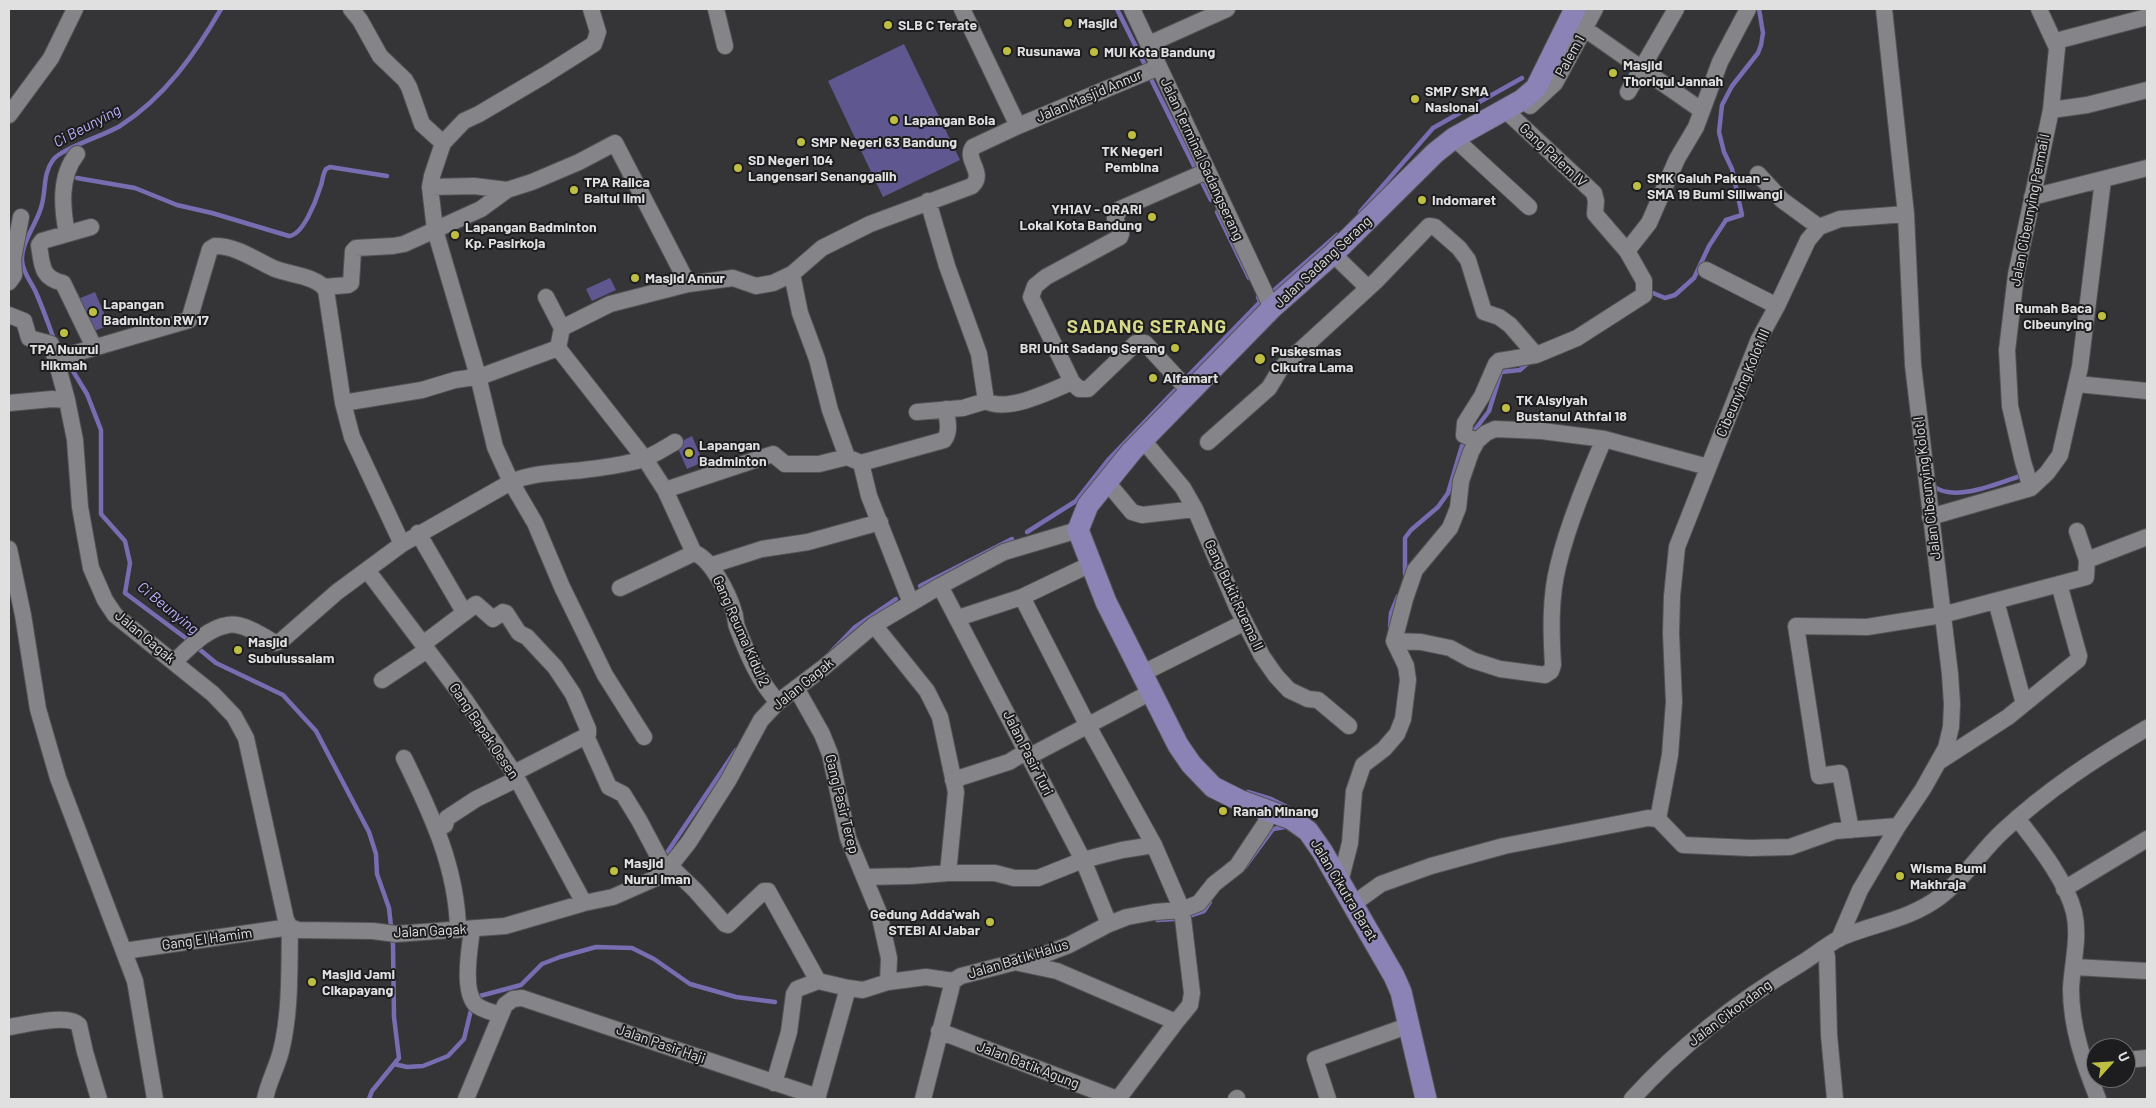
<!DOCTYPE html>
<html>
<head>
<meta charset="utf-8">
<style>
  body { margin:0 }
  #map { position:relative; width:2156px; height:1108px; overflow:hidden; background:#353538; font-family:Barlow,sans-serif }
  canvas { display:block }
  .frame { position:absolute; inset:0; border:10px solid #e0e0e1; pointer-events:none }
  .north { position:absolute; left:2086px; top:1038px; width:50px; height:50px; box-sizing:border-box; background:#1d1c1e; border:1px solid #6b6a6c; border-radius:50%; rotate:64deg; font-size:14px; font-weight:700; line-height:20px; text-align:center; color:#e0e0e1 }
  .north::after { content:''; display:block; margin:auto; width:18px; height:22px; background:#bebf42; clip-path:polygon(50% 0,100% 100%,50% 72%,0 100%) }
</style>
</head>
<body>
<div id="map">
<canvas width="2156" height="1108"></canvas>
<div class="frame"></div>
<div class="north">U</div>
</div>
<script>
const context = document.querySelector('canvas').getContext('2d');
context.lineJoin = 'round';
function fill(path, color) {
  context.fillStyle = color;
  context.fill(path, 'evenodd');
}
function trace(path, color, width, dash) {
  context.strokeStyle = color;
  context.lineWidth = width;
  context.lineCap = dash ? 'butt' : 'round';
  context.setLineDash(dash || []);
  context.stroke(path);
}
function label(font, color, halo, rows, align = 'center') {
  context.font = font + ' Barlow,sans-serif';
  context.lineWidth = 4;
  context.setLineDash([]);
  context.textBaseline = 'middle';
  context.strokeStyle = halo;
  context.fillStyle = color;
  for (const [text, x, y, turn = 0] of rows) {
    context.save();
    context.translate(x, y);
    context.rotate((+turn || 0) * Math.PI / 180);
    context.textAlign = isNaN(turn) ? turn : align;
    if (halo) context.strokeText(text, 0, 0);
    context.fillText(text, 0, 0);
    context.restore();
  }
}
fill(new Path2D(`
  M904,44L960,160L883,197L828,81Z
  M610,278L616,290L592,301L586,289Z
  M95,292L109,325L92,332L78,299Z
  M692,436L703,462L687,469L676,444Z`), '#5f578f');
trace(new Path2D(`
  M1117,9L1144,63
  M1151,79L1195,168
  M77,178L135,188L177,205L212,213L289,236C303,235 316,201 320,188C323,182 322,175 326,169L330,167L387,176
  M1201,180L1211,200
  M1217,212L1249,278
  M1360,212L1433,128L1522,78
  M1270,290L1271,293L1337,235
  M1648,295L1653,293L1665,298L1675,295L1694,278L1709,246L1726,220L1742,215L1732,169L1724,152L1719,132L1722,105L1732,86L1758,53L1761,45L1763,33L1759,9
  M55,342C49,326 44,311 37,295C33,284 23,274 22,261C21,241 38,223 42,204C46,189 43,173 53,160C60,149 105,135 120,126C165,97 195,54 221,9
  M68,363L87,394L101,430V514L125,541L130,563L125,593L187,639L216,663L283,695L316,731L369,832L376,854L377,874L389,908L393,945L394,1017L399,1058L372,1091L369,1099
  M1187,377L1260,302L1258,297
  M1471,435L1489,411L1501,372L1520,370L1529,362
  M1933,486C1955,503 1999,483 2023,475
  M1027,532L1076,501L1109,459L1180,385
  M1405,574V538L1411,530L1438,507L1448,493L1462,446L1466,441
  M920,586L1012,539
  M1390,627L1391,613L1398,596
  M830,653L855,627L896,599
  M1248,792L1271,799L1287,807
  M664,857L736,750
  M1245,867L1273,829L1285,827
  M1189,916L1204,911L1210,902
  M1157,920L1175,919
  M476,997L521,985L542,964L560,957L596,947L632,948L654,959L690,984L736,997L775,1002
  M394,1064L407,1067L423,1066L448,1056L464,1039L472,1006`), '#776db1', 4.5);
const minor = new Path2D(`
  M351,9L360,20L380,56L405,80L409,87L422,124L443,143
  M591,9L598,32L594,44L545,75L479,114L464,121L443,143L432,176L430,187L435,230L478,376L495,447L511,482L535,523L562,587L605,675L644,737
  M716,9L725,46
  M962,9L1018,126
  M1132,9L1272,308
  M1585,29L1701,110
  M2056,41L2147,17
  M1149,44L1227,9
  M1628,92L1676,9
  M1530,106L1555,83L1595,9
  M2051,110L2087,105L2147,90
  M9,115L51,58L75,9
  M1454,138L1529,207
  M1758,174L1782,200L1819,227
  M430,187L474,186L507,190
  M2032,197L2147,168
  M928,201L947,266L979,354L986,401
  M91,227L42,241L39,245C42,265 41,278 63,283L94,347
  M67,234C62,208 59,176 77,154
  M1627,251L1649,223L1677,159L1696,127L1720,62L1748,9
  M1333,254L1368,288
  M1706,270L1777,306
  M792,274L800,313L817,359L830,410L847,457
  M9,282L14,275L13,259L21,217
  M324,287L348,285L351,283L353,251L356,248L393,246L404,244L481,209L507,190L532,182L579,162L615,143L688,284
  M546,297L562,328
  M9,315L24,321L29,338L51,344L59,371
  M558,348L645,459L665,490L694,553C711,558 729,595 734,612C736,617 735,622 737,627C747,653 759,682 778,702
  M2077,384L2147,391
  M1190,392L1145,343H1136L1088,389H1079L1072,382L1031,297L1035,286L1046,277L1120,237L1121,234L1115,218L1120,209L1207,171
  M67,400L59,371L69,355L189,320L210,249L215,246C236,246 254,259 273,268C288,275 316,275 326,290L343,403L352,437L402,544
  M9,403L52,399L67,400L75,440L80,507L91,568L105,600L115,615L213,694L234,716L246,738L286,920L290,927L298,930L373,931L396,934L505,926L584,903L613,897L656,878L670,866L689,842L728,781L761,720L778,702L823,668L874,625L940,586L1004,552L1078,530
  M343,403L422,390L455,380L482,376L558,348L562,328L610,304L688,284L733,278L756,286L773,283L792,274L822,248L870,224L972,186C986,173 964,160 973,147L1018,126L1159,67
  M917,412L963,408L986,401C1008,413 1050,391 1072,382
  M1143,440L1183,488L1195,509L1237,607L1262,656L1276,676L1289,690L1308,699L1318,700L1349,726
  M1477,441L1464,435L1465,423L1482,396L1496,364L1499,361L1536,355L1577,338L1644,295V281L1627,251L1595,214L1596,201L1594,193L1505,110
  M1208,442L1269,388L1281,368L1377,280L1429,226L1435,227L1459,248L1468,260L1484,312L1499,317L1510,325L1536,355
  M861,463L944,440C951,431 947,420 946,409
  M1106,481L1132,512L1142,515L1195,509
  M2031,488L2023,462L2010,406L2007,350L2016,275L2051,110L2057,48L2039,9
  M665,490L773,454L785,464H819L847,457L861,463L869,496L911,603
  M1930,517L2031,488L2047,473L2060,455L2080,367L2103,180
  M418,533L464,612
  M9,549L23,615L38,709L58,778L135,981L155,1099
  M2087,560L2147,537
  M1091,564L1022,597L1088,726L1154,845L1170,882L1182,910L1192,993L1190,1005L1176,1022
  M712,565L762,549L808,542L880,522
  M367,570L465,700L514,773L584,903
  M940,586L1083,860L1109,924
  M620,588L694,553
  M1996,601L2024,704
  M958,618L1022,597
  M874,625L927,691L940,717L956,792L948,873
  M1394,641L1405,599L1415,570L1450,528L1458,508L1461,481L1471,452L1477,441L1486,433L1495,429L1542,431L1604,439L1708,467
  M1394,641L1421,642L1450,648L1472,660L1500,669L1545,675L1551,671L1553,665C1551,632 1550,598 1558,566C1568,524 1587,479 1604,439
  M423,644L476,604L493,619L503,612L506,613L519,633L527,637L555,667L573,694L588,729V734L586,736L609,787L623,794L639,820L665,869
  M174,662C189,648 207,628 228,625C242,622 263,636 275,643L281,641L337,592L402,544L511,482C535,472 558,473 583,470C601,468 620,465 637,461C650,458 663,449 675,442
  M1143,673L1245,622
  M382,680L427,650
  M796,688L822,734L830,754L848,838L879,913L889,958L888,982
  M1030,756L1153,691
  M404,758C431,813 457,868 458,930
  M1940,761L2008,717L2078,660L2079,656L2059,584
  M514,773L586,736
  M953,780L1009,762L1027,751
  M2017,818C2037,844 2066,880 2074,912C2080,937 2072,964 2071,989C2071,1028 2084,1064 2098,1099
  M1658,819L1670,755L1674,702L1671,633L1672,596L1677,547L1759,339L1777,306L1808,240L1819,227L1840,219L1906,214
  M436,829L445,825L447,818L476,799L517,779
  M1851,830L1840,773L1819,776L1796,626L1867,627L1942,615L2086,577L2087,560L2077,531
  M670,866L695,890L725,924L728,925L764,891H768L818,981
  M864,877L911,876L948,873H995L1014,878H1038L1083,860L1122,850L1154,845
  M1340,882L1350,843L1354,791L1363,765L1384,749L1397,734L1403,719L1408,680L1406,666L1394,641
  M2064,889L2147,839
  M1353,904L1381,884L1431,866L1504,846L1648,818L1658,819L1683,845L1750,848L1790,847L1835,831L1898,826
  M472,929C470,947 462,989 475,1004C481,1010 493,1012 500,1015
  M1839,939L1860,890L1898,826L1923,789L1946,748L1951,727L1952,704L1950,674L1913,365L1906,214L1884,9
  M1825,949L1827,957L1829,1035L1835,1099
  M124,951L290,927
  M1019,963L1057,971L1176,1022L1118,1099
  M2074,967L2147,971
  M9,1027C24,1025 68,1013 79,1025L85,1052L99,1099
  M939,1031L1117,1099
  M2126,1060L2147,1058
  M774,1083L789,1032L794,994L797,989L818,981L848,988L863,990L888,982L926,977L953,981
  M265,1099C268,1083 277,1067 281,1051C291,1011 289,968 290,927
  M466,1099L505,1005L513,999L522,998L818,1097
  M817,1099L848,988
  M923,1099L953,981L961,976L1043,955L1069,945L1109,924L1127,917L1154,912L1182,910L1199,903L1214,884L1237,866L1265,824L1270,810
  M1236,1099L1237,1098
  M1328,1099L1315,1059L1410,1025
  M1632,1099C1682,1044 1738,1001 1802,963C1813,956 1830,943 1840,938C1874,923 1908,921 1941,896C1965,878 1981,851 2003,831C2047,790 2096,758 2147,728`);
const major = new Path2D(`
  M1426,1099L1401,992L1394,976L1322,851L1308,831L1291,819L1239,800L1213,787L1191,764L1178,745L1106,602L1078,530L1088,505L1132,451L1272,308L1333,254L1435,153L1454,138L1522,100L1536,88L1575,9`);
trace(minor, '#535355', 18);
trace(major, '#535355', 23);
trace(minor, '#858488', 16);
trace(major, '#8b83b6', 21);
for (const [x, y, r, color] of [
  [1068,23,5,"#bebf42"],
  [888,25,5,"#bebf42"],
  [1007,51,5,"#bebf42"],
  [1094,52,5,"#bebf42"],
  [1613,73,5,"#bebf42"],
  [1415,99,5,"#bebf42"],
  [894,120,5,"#bebf42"],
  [1132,135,5,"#bebf42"],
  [801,142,5,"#bebf42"],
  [738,168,5,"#bebf42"],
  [1637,186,5,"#bebf42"],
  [574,190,5,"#bebf42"],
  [1422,200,5,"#bebf42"],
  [1152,217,5,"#bebf42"],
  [455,235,5,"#bebf42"],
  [635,278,5,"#bebf42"],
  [93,312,5,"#bebf42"],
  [2102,316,5,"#bebf42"],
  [64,333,5,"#bebf42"],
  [1175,348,5,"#bebf42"],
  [1260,359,6,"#bebf42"],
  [1153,378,5,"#bebf42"],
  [1506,408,5,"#bebf42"],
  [689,453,5,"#bebf42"],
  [238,650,5,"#bebf42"],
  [1223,811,5,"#bebf42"],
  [614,871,5,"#bebf42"],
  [1900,876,5,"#bebf42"],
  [990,922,5,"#bebf42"],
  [312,982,5,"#bebf42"]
]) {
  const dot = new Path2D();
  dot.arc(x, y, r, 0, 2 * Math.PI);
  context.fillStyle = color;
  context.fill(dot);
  trace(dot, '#1d1c1e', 2);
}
label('bold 14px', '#e0e0e1', '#1d1c1e', [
  ["Masjid",1078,23],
  ["SLB C Terate",898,25],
  ["Rusunawa",1017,51],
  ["MUI Kota Bandung",1104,52],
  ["Masjid",1623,65],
  ["Thoriqul Jannah",1623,81],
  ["SMP/ SMA",1425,91],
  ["Nasional",1425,107],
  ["Lapangan Bola",904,120],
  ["SMP Negeri 63 Bandung",811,142],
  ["TK Negeri",1132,151,"center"],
  ["Pembina",1132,167,"center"],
  ["SD Negeri 104",748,160],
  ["Langensari Senanggalih",748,176],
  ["SMK Galuh Pakuan -",1647,178],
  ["SMA 19 Bumi Siliwangi",1647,194],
  ["TPA Ralica",584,182],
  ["Baitul Ilmi",584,198],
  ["Indomaret",1432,200],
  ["YH1AV - ORARI",1142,209,"right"],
  ["Lokal Kota Bandung",1142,225,"right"],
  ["Lapangan Badminton",465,227],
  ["Kp. Pasirkoja",465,243],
  ["Masjid Annur",645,278],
  ["Lapangan",103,304],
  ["Badminton RW 17",103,320],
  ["Rumah Baca",2092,308,"right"],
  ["Cibeunying",2092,324,"right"],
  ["BRI Unit Sadang Serang",1165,348,"right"],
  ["TPA Nuurul",64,349,"center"],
  ["Hikmah",64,365,"center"],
  ["Puskesmas",1271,351],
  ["Cikutra Lama",1271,367],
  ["Alfamart",1163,378],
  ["TK Aisyiyah",1516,400],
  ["Bustanul Athfal 18",1516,416],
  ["Lapangan",699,445],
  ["Badminton",699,461],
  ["Masjid",248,642],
  ["Subulussalam",248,658],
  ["Ranah Minang",1233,811],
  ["Masjid",624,863],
  ["Nurul Iman",624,879],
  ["Wisma Bumi",1910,868],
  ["Makhraja",1910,884],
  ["Gedung Adda'wah",980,914,"right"],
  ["STEBI Al Jabar",980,930,"right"],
  ["Masjid Jami",322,974],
  ["Cikapayang",322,990]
], 'left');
label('14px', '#e0e0e1', '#1d1c1e', [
  ["Palem 1",1570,56,-61],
  ["Jalan Masjid Annur",1089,96,-23],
  ["Gang Palem IV",1553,155,43],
  ["Jalan Terminal Sadangserang",1202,159,65],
  ["Jalan Cibeunying Permai I",2030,210,-79],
  ["Jalan Sadang Serang",1323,262,-43],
  ["Cibeunying Kolot III",1743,383,-67],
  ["Jalan Cibeunying Kolot I",1927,488,-97],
  ["Gang Bukit Ruema II",1234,595,65],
  ["Gang Reuma Kidul 2",741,631,66],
  ["Jalan Gagak",145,637,40],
  ["Jalan Gagak",803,684,-39],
  ["Gang Bapak Oesen",484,731,56],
  ["Jalan Pasir Turi",1028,753,63],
  ["Gang Pasir Terep",842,804,76],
  ["Jalan Cikutra Barat",1344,890,59],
  ["Jalan Gagak",430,931,-3],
  ["Gang El Hamim",207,939,-8],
  ["Jalan Batik Halus",1018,959,-17],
  ["Jalan Cikondang",1730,1013,-37],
  ["Jalan Pasir Haji",661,1044,19],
  ["Jalan Batik Agung",1028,1065,21]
]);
label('italic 15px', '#bcb3ff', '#1d1c1e', [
  ["Ci Beunying",87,126,-28],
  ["Ci Beunying",168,608,39]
]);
context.letterSpacing = '1px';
label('bold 19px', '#d6d88a', '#1d1c1e', [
  ["SADANG SERANG",1147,327]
]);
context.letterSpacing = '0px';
</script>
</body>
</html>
